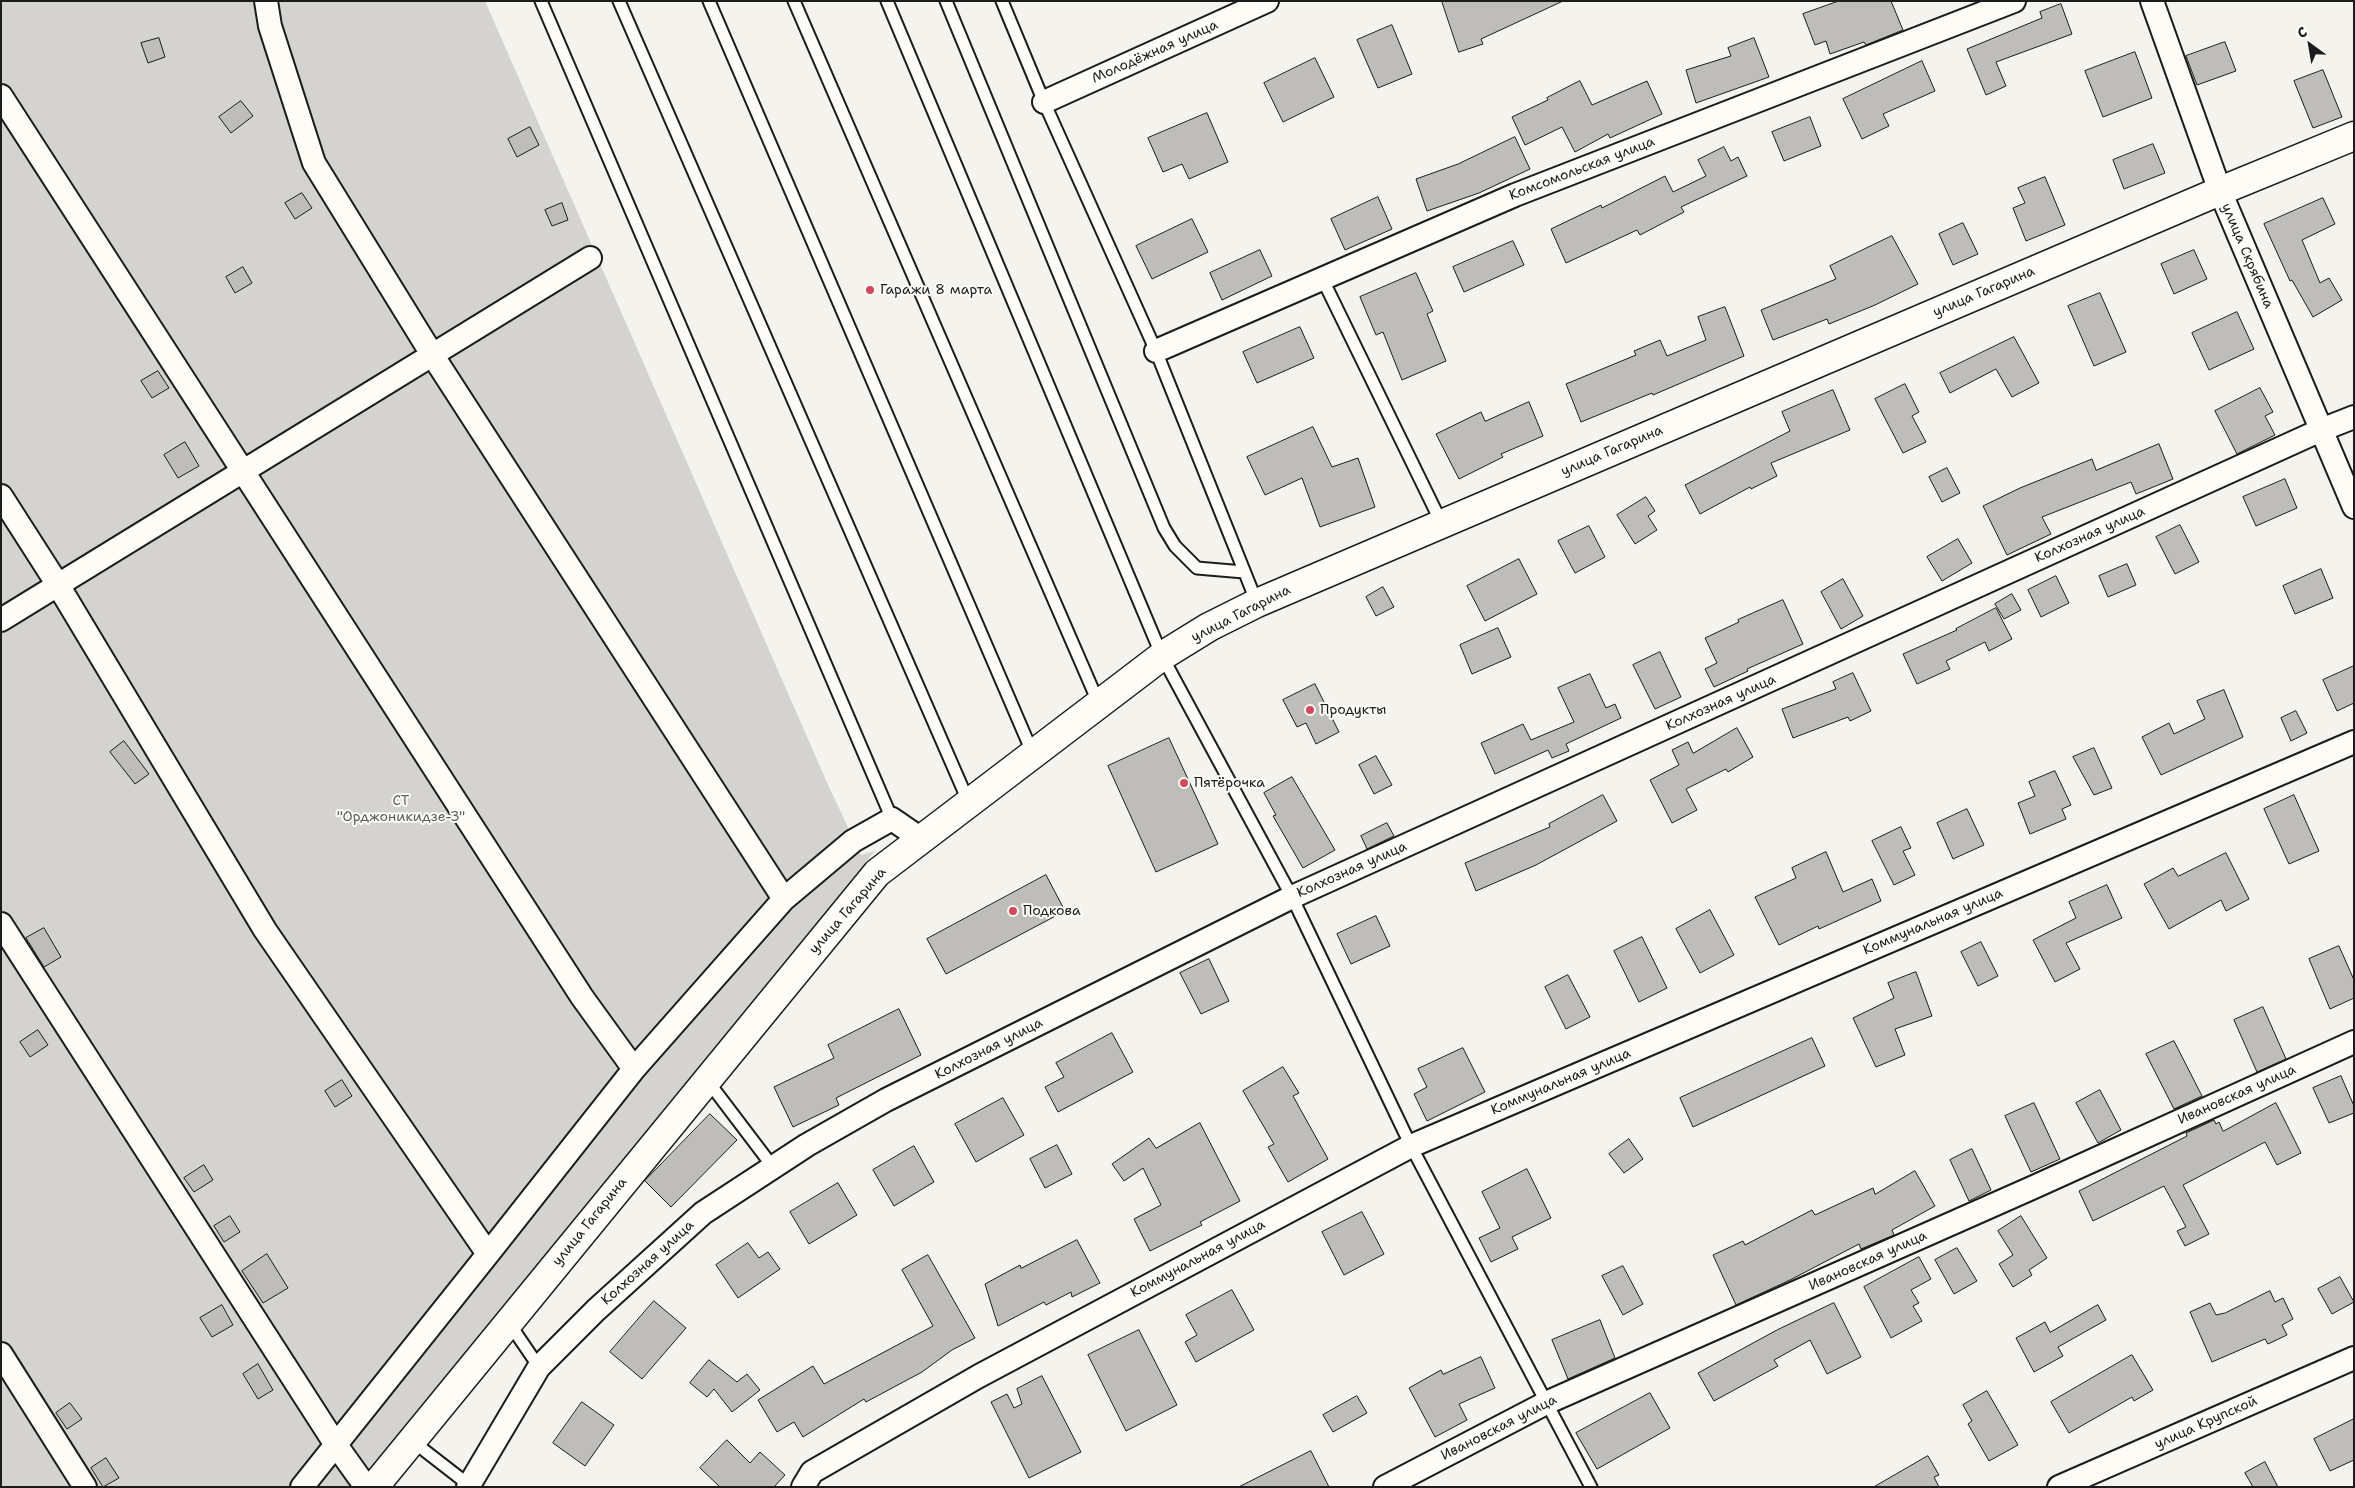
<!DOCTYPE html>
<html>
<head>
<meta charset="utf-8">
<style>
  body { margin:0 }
  #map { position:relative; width:2355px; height:1488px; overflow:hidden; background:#f4f3ee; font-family:"Shantell Sans",sans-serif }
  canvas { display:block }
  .frame { position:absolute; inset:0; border:2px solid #1c1c1c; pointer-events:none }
  .north { position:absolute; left:2285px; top:20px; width:50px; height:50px; -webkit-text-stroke:4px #fdfcf7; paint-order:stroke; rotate:328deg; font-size:14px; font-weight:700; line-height:20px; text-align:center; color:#1c1c1c }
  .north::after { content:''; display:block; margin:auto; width:18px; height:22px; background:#1c1c1c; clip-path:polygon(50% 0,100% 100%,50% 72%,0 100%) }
</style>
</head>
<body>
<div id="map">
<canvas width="2355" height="1488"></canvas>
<div class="frame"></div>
<div class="north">С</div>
</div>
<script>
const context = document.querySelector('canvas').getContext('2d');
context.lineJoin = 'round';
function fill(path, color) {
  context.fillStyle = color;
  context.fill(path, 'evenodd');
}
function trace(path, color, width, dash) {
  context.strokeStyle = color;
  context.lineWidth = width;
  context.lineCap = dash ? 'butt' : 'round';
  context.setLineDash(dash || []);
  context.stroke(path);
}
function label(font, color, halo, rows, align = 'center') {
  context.font = font + ' "Shantell Sans",sans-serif';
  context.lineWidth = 4;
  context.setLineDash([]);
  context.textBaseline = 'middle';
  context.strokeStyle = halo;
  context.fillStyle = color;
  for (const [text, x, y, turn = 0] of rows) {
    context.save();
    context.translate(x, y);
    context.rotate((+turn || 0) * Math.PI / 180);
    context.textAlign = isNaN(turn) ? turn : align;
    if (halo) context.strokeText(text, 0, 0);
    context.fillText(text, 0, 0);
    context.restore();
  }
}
fill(new Path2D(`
  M1,1H485L829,787L861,855L875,851L865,863L869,872L365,1487H1Z`), '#d4d3cf');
const building = new Path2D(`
  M1442,1H1563L1481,39L1483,44L1459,52Z
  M1839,1H1891L1903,30L1866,45L1864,42L1830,54L1826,41L1815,45L1803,14Z
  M2061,4L2072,34L1996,62L2006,86L1986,95L1967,49L2042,18L2040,12Z
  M1392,25L1412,74L1378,88L1357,40Z
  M159,38L165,57L148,63L141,43Z
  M1754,38L1769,77L1696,103L1686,70L1731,56L1728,48Z
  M2225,42L2236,71L2197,85L2186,56Z
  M2135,52L2152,98L2103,117L2085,71Z
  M1315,58L1334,97L1283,122L1264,83Z
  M1922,61L1935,91L1883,114L1889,126L1862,139L1843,99Z
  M2323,70L2342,117L2313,128L2294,81Z
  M1580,81L1592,105L1647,81L1662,114L1610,138L1608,134L1575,152L1562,127L1525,145L1512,117L1548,100L1547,98Z
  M241,101L253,116L231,133L219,117Z
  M1207,113L1228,162L1189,179L1182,164L1163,172L1148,138Z
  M1810,117L1821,146L1784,161L1772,132Z
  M530,127L539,145L517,157L508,139Z
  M1515,137L1530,169L1479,193L1427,211L1416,179L1458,164Z
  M2153,144L2165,173L2124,189L2113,160Z
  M1724,147L1731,161L1738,157L1747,176L1681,207L1684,212L1640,235L1637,230L1566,263L1551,229L1601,205L1602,208L1665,176L1673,192L1706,176L1698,160Z
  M2045,177L2065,225L2026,241L2013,208L2025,203L2018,188Z
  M302,193L312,208L295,219L285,203Z
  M1378,197L1392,229L1345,250L1331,219Z
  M2323,198L2335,224L2302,240L2320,283L2329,278L2342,300L2313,317L2292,280L2290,281L2264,224Z
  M562,203L568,220L552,226L545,210Z
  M1192,219L1208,252L1152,279L1136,246Z
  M1963,223L1978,254L1953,265L1939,234Z
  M1892,236L1918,284L1875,305L1829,324L1827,319L1773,340L1761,310L1836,279L1830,266Z
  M1513,241L1524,265L1464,292L1453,267Z
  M1260,250L1272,276L1222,300L1210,273Z
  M2194,250L2207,279L2174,294L2161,264Z
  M243,267L252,283L235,293L226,277Z
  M1416,273L1433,311L1427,314L1446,361L1402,380L1383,332L1376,335L1360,297Z
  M2100,293L2126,352L2094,366L2068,306Z
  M1725,307L1744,356L1653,395L1652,393L1581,422L1566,384L1636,355L1634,351L1660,340L1667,356L1706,340L1698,317Z
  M2237,312L2254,349L2209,370L2192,333Z
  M1300,327L1314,358L1257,383L1243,352Z
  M2014,337L2039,383L2012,397L1996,369L1950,393L1940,373Z
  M158,371L169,388L152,398L141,381Z
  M1905,384L1919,412L1912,416L1926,442L1903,453L1875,399Z
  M2260,388L2273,412L2265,416L2275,435L2237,454L2215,411Z
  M1833,390L1850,430L1771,463L1777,476L1751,489L1750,487L1700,514L1685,485L1790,431L1782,412Z
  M1529,402L1543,436L1501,454L1503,457L1459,479L1436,434L1481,412L1485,421Z
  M1313,427L1332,467L1358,458L1375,507L1320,527L1302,478L1265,495L1247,457Z
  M185,442L199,466L178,478L164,455Z
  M2159,444L2173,479L2136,494L2131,482L2042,517L2051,534L2007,555L1983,506L2020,488L2092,459L2096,470Z
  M1947,468L1960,493L1942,502L1929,477Z
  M2285,479L2297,508L2256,526L2243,497Z
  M1646,497L1655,511L1648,516L1657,530L1635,544L1617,515Z
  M2180,525L2199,562L2175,574L2156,537Z
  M1589,526L1605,557L1575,573L1558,541Z
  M1958,539L1972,563L1942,581L1927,557Z
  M1519,559L1537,594L1485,621L1467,586Z
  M2127,564L2136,585L2108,597L2099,576Z
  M2321,569L2333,598L2295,614L2283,586Z
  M2056,576L2069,603L2041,617L2028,590Z
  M1843,579L1863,616L1841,629L1821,592Z
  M1383,587L1394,607L1376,616L1366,597Z
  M2012,594L2021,610L2004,619L1995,604Z
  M1783,600L1803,644L1747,669L1748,671L1714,687L1705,669L1717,663L1705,638L1739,622L1738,620Z
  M1996,608L2012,639L1989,651L1985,642L1946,661L1950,669L1917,684L1903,654L1957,630L1956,629Z
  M1498,628L1511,657L1472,674L1460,645Z
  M1660,652L1681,697L1655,709L1633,665Z
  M2354,666V703L2337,711L2323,680Z
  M1853,673L1871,711L1850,721L1848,717L1793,738L1782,709L1836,689L1833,682Z
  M1590,674L1606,708L1615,704L1621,718L1566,744L1569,751L1552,758L1548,750L1495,774L1481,743L1523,724L1531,740L1574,722L1558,688Z
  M1315,684L1339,732L1316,744L1306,723L1297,727L1283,700Z
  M2224,690L2243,737L2161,775L2142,737L2169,723L2174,734L2205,719L2197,701Z
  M2296,711L2307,733L2291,741L2281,718Z
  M1737,728L1753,757L1728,772L1726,769L1686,789L1697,810L1672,823L1650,780L1679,765L1672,750L1688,742L1693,753Z
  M1169,738L1218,844L1156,872L1108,766Z
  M124,741L149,774L135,784L110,752Z
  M2094,748L2112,788L2094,795L2073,757Z
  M1376,756L1392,785L1374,794L1359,765Z
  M2055,771L2071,805L2062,809L2066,819L2030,834L2018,803L2035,796L2029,782Z
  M1292,777L1335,850L1303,868L1273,816L1276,815L1264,793Z
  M1603,795L1617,821L1536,865L1476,891L1465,863L1550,827L1549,824Z
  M2294,795L2319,851L2289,864L2264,809Z
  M1967,809L1984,845L1953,859L1937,823Z
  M1387,823L1394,836L1367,849L1361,836Z
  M1901,827L1911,848L1903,851L1915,875L1894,885L1872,841Z
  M1826,852L1843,892L1872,879L1881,901L1819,929L1818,926L1779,945L1755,897L1796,878L1792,868Z
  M2226,853L2249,899L2226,911L2221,900L2169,929L2144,884L2173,868L2178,876Z
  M1046,875L1065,911L946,974L927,939Z
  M2107,885L2122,918L2066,943L2080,969L2055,982L2033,940L2076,918L2069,902Z
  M1710,910L1734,955L1700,973L1676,929Z
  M1376,916L1390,946L1351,964L1337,934Z
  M44,928L61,957L44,967L26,938Z
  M1642,937L1667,988L1639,1002L1614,951Z
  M1981,942L1998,976L1978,986L1961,952Z
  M2339,946L2354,980V998L2330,1009L2309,959Z
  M1209,959L1229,1001L1201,1014L1180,973Z
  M1916,972L1932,1016L1895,1029L1905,1055L1876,1067L1853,1018L1894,998L1888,983Z
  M1568,975L1590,1017L1566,1029L1545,987Z
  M2263,1007L2286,1059L2257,1072L2234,1020Z
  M899,1009L921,1055L836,1098L839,1105L793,1127L774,1087L834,1058L828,1045Z
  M38,1030L48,1045L30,1057L20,1042Z
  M1112,1033L1133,1072L1058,1112L1045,1087L1064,1077L1056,1063Z
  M1812,1038L1825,1066L1693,1127L1680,1098Z
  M2174,1041L2202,1096L2174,1109L2146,1054Z
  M1463,1048L1485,1092L1427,1121L1414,1094L1427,1087L1418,1069Z
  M1283,1067L1299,1093L1293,1096L1328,1159L1288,1182L1268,1147L1274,1144L1243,1091Z
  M2341,1076L2354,1106V1113L2329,1123L2313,1088Z
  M342,1080L352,1096L335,1107L325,1091Z
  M2100,1090L2121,1130L2098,1143L2076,1103Z
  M1003,1098L1024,1135L976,1162L955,1124Z
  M2034,1103L2060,1159L2031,1172L2005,1116Z
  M2276,1103L2301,1153L2277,1165L2265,1142L2183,1185L2209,1234L2185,1246L2177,1231L2186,1227L2164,1186L2093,1221L2079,1191L2187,1136L2186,1133L2214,1120L2216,1124L2219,1122L2223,1131Z
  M710,1114L737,1140L671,1207L645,1181Z
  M1200,1123L1240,1201L1200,1222L1202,1225L1150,1251L1134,1219L1161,1205L1143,1168L1124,1181L1112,1164L1149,1138L1156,1148Z
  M1629,1139L1643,1159L1624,1173L1609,1154Z
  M1057,1145L1072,1174L1045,1188L1030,1159Z
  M914,1146L934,1182L894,1206L873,1170Z
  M1972,1149L1991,1190L1969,1201L1950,1160Z
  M204,1165L213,1180L194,1192L184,1178Z
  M1527,1169L1551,1218L1512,1237L1518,1249L1491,1262L1479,1238L1500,1228L1482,1192Z
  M1915,1171L1935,1206L1892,1230L1894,1235L1861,1249L1859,1244L1790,1280L1736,1305L1713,1255L1743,1241L1745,1245L1812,1210L1815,1215L1873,1188L1875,1194Z
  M838,1183L857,1215L809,1244L790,1212Z
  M1362,1212L1384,1254L1344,1275L1322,1232Z
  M230,1216L240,1232L224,1242L214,1226Z
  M2021,1216L2047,1258L2029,1270L2032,1275L2013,1287L1999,1264L2013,1255L1998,1231Z
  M1077,1240L1100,1283L1072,1297L1071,1292L1046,1305L1044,1302L998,1326L985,1284L1020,1265L1021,1268Z
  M748,1243L759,1258L768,1252L780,1269L738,1298L716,1265Z
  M1957,1248L1977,1281L1954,1294L1935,1260Z
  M267,1254L288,1288L263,1303L242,1271Z
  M928,1255L975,1338L952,1350L922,1372L866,1402L864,1399L803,1437L794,1422L777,1432L758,1400L813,1366L824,1384L933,1326L902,1270Z
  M1919,1257L1931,1279L1911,1290L1919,1303L1913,1306L1922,1321L1891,1338L1864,1287Z
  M1623,1266L1643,1304L1623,1315L1602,1276Z
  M2340,1277L2354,1302L2332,1314L2318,1289Z
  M1232,1290L1254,1330L1196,1362L1185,1342L1197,1335L1186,1315Z
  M2270,1291L2275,1302L2283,1298L2293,1319L2282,1325L2287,1335L2268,1344L2265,1339L2212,1362L2190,1312L2210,1303L2216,1315L2225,1313Z
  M654,1301L686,1328L642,1379L610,1352Z
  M1834,1303L1861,1357L1827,1374L1810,1340L1774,1360L1778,1366L1714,1401L1698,1373L1777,1330Z
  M222,1305L233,1325L212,1337L200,1318Z
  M2098,1305L2106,1320L2058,1347L2063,1356L2034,1372L2016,1338L2045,1322L2050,1332Z
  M1600,1320L1615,1358L1568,1379L1552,1340Z
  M1139,1330L1177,1405L1126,1431L1088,1355Z
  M2132,1355L2153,1390L2134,1401L2132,1397L2069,1433L2051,1402Z
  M1481,1357L1495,1388L1459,1404L1467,1420L1435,1437L1409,1388L1441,1370L1443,1374Z
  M709,1360L737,1382L747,1374L760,1390L732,1412L714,1389L707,1397L690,1383Z
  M258,1364L273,1390L258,1399L243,1374Z
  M1042,1376L1081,1452L1029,1478L991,1402L1007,1394L1014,1408L1022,1404L1017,1389Z
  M1987,1391L2018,1445L1989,1461L1968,1424L1972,1421L1963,1405Z
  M1650,1393L1670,1428L1597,1469L1576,1433Z
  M1357,1396L1367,1413L1333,1432L1323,1415Z
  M582,1402L614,1425L585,1466L553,1443Z
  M70,1403L82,1419L67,1429L56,1413Z
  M2354,1419V1460L2330,1471L2314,1439Z
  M727,1440L750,1463L760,1452L785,1475L774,1487H720L700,1468Z
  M1311,1451L1329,1487H1239Z
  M1928,1456L1939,1475L1934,1477L1939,1487H1874Z
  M106,1458L119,1478L103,1487L91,1468Z
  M2265,1462L2278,1487H2253L2245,1473Z`);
fill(building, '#bebdba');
trace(building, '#1c1c1c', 1);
const service = new Path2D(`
  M541,1L892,819
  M619,1L969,803
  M709,1L1033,754
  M794,1L1099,704
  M887,1L1162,656L1292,897L1411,1146L1591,1487
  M946,1L1164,528L1175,546L1197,568L1244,572
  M1002,1L1044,102L1156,351L1257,603
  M1322,278L1442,524
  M707,1080L773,1167
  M509,1323L539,1367
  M411,1440L469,1485`);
const minor = new Path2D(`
  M266,1L270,26L314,163L433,356L784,899L634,1069
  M2152,1L2220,191L2354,507
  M1,96L582,997L634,1069L488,1254
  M1044,102L1267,1
  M1156,351L1515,195L2014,1
  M1,496L58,585L265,930L488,1254L302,1487
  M1,620L590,258
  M784,899L853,841L892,819L921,839
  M1,924L336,1445L366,1487
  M1,1354L85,1487
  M468,1487L539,1367L596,1310L703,1213L807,1145L886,1100L1292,897L2321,430L2354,417
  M803,1487L812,1472L979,1376L1411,1146L2354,742
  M1385,1487L1546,1403L2034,1187L2354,1042
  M2059,1487L2354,1358`);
const secondary = new Path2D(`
  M374,1487L877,873L1162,656L1209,627L1257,603L2220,191L2354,136`);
trace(service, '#1c1c1c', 15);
trace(minor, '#1c1c1c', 26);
trace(secondary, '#1c1c1c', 31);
trace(service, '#fdfcf7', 11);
trace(minor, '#fdfcf7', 22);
trace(secondary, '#fdfcf7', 28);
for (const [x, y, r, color] of [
  [870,290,5,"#d1495b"],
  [1310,710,5,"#d1495b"],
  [1184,783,5,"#d1495b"],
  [1013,911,5,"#d1495b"]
]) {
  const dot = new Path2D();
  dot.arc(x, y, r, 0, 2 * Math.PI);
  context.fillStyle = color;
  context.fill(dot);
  trace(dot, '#fdfcf7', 2);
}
label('14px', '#1c1c1c', '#fdfcf7', [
  ["Молодёжная улица",1155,52,-24],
  ["Комсомольская улица",1582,169,-21],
  ["улица Скрябина",2247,256,67],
  ["улица Гагарина",1984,292,-23],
  ["улица Гагарина",1612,451,-23],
  ["Колхозная улица",2090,535,-24],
  ["улица Гагарина",1241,614,-27],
  ["Колхозная улица",1721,703,-24],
  ["Колхозная улица",1352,870,-24],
  ["улица Гагарина",848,911,-49],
  ["Коммунальная улица",1933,922,-23],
  ["Колхозная улица",989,1049,-27],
  ["Коммунальная улица",1561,1082,-23],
  ["Ивановская улица",2237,1095,-24],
  ["улица Гагарина",590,1222,-51],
  ["Коммунальная улица",1198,1259,-28],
  ["Ивановская улица",1868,1261,-24],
  ["Колхозная улица",648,1263,-42],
  ["улица Крупской",2206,1423,-24],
  ["Ивановская улица",1499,1428,-27]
]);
label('14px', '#1c1c1c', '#fdfcf7', [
  ["Гаражи 8 марта",880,290],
  ["Продукты",1320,710],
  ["Пятёрочка",1194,783],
  ["Подкова",1023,911]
], 'left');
label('14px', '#5c5c5b', '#fdfcf7', [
  ["СТ",401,801],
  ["\"Орджоникидзе-3\"",401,817]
]);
</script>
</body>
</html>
